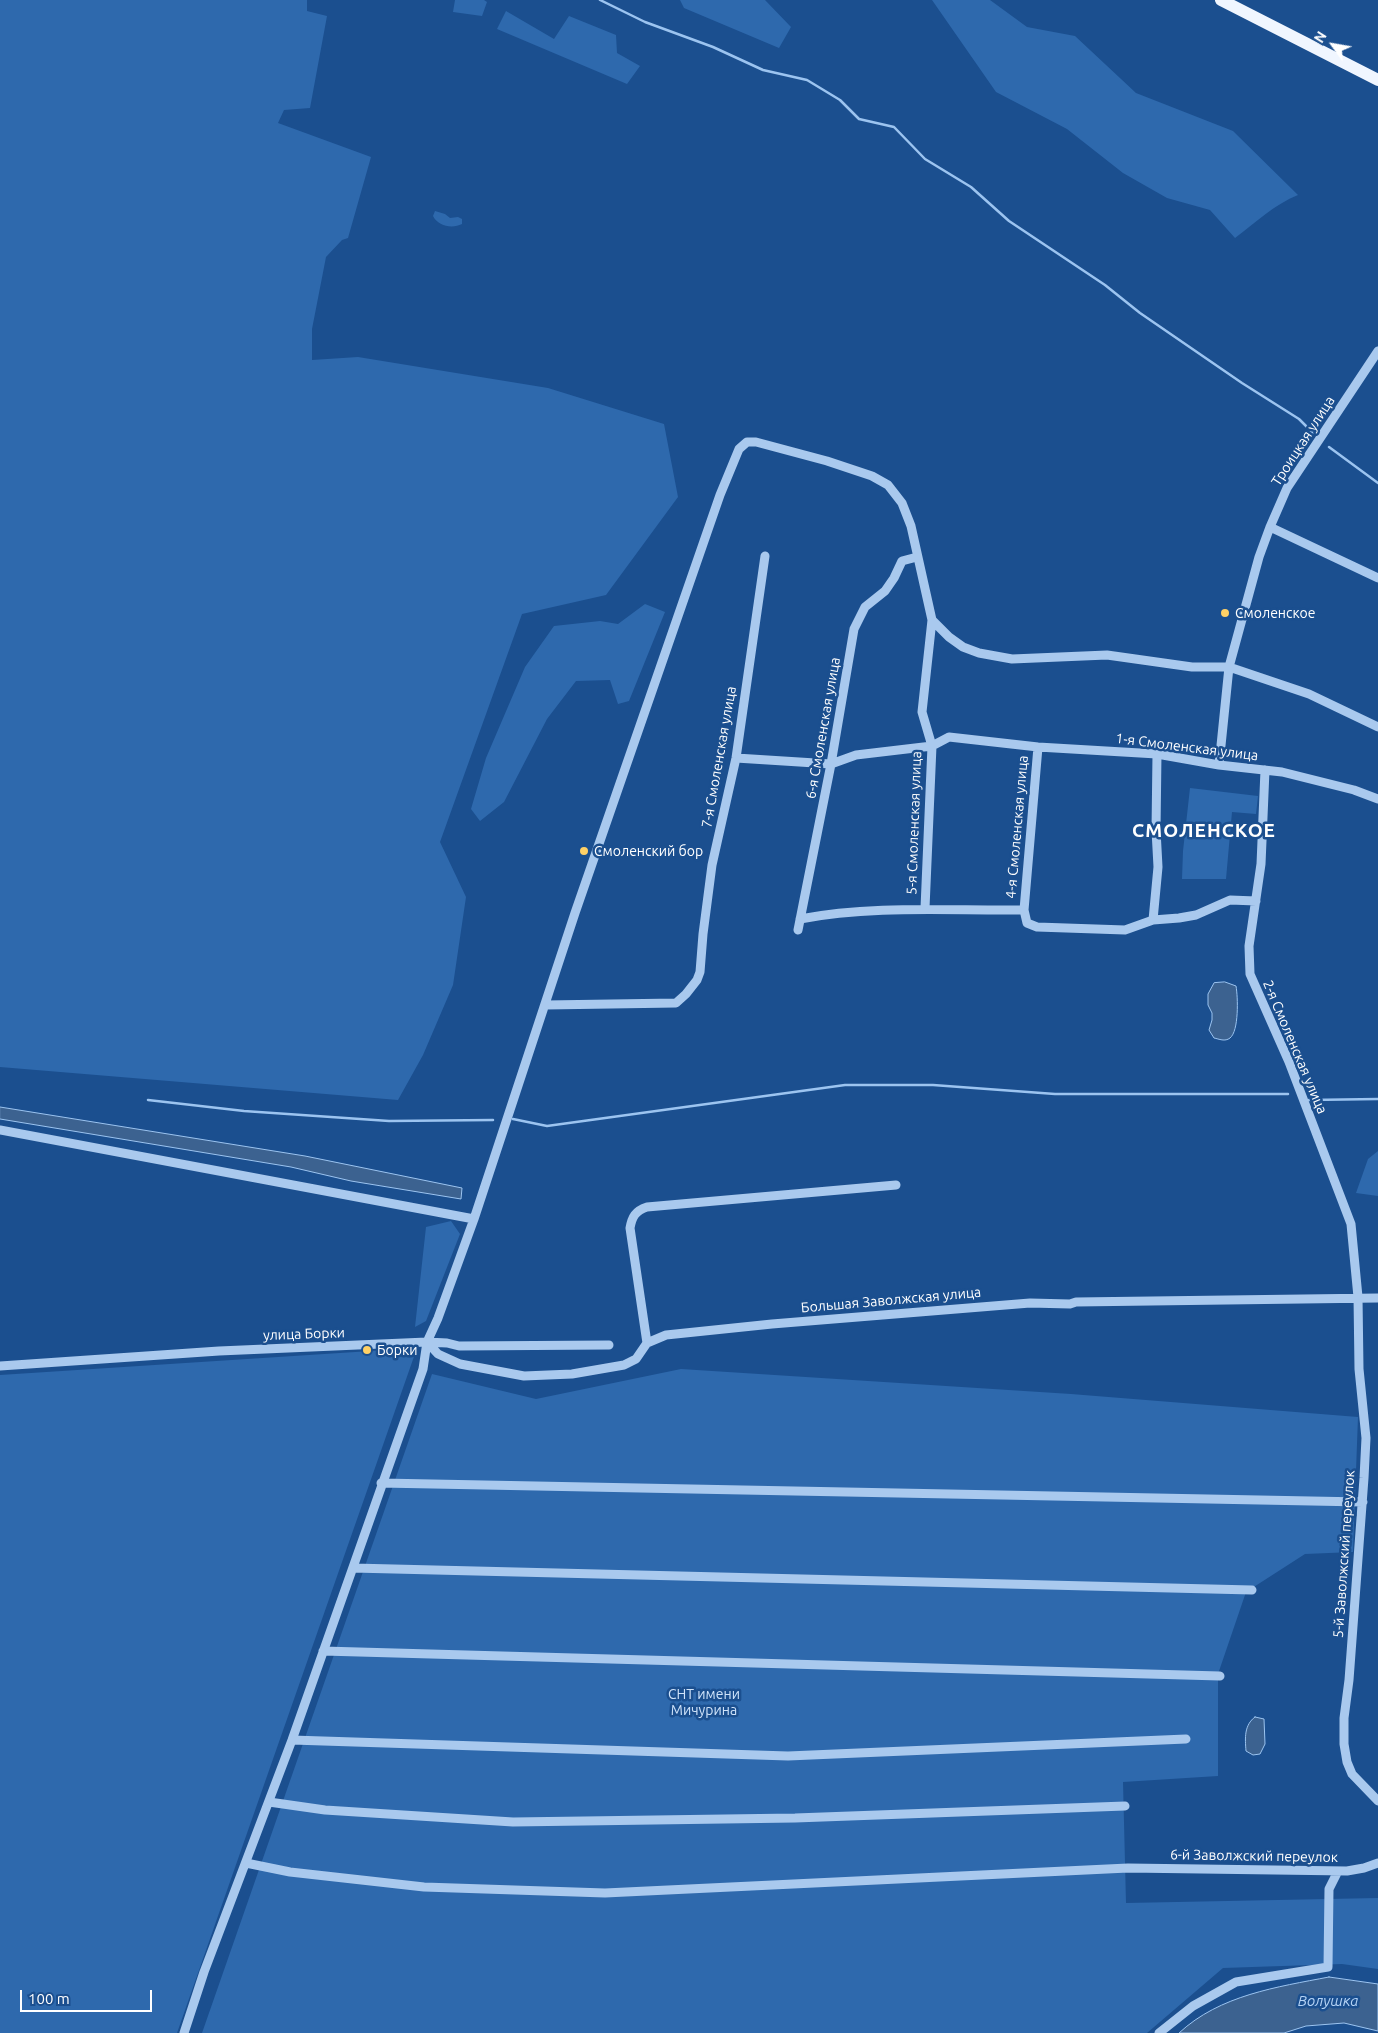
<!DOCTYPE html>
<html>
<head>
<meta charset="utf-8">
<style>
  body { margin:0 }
  #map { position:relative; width:1378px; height:2033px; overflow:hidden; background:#1b4f8f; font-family:Ubuntu,sans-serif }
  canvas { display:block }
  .north { position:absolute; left:1308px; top:20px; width:50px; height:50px; -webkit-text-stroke:4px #1b4f8f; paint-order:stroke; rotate:302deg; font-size:14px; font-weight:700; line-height:20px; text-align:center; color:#fff }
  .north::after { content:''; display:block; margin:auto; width:18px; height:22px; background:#fff; clip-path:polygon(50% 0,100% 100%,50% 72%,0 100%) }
  .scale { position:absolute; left:20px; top:1990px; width:132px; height:22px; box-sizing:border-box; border:2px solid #fff; border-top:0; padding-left:6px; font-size:15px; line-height:18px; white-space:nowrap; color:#fff; -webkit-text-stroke:4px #1b4f8f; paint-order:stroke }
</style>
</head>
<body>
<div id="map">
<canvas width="1378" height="2033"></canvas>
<div class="north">N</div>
<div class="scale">100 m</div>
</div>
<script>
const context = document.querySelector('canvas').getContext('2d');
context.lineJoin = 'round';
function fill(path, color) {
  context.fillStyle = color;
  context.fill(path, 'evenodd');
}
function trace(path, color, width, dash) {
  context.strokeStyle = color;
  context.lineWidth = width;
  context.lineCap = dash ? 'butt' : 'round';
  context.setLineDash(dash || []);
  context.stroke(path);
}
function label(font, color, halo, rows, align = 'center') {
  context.font = font + ' Ubuntu,sans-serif';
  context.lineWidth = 5;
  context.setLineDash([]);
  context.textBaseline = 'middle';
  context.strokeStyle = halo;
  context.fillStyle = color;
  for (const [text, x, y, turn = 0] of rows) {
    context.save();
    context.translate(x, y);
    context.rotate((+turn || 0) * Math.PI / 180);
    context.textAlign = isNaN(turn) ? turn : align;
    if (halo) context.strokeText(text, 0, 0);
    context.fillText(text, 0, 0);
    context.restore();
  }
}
fill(new Path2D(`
  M0,0H307V11L327,16L310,108L284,110L278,123L371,157L348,238L342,240L326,257L312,329V360L358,357L548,388L664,424L678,497L606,595L522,614L440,842L466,897L453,985L423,1055L398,1100L0,1067Z
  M455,0H484L487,2L482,16L453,12Z
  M680,0H765L791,27L779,48L684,8Z
  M932,0H990L1027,27L1075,36L1136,93L1233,131L1298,195C1275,204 1255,223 1235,238L1210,210L1167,198L1123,173L1067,129L996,92Z
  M506,11L554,39L569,16L616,35L617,53L640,66L627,84L497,29Z
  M435,211L445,214L450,218L458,217L462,219V224C452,229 438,226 433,216Z
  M645,604L665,612L629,701L618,704L610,680L576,681L547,719L504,802L480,821L471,809L486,758L525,667L554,626L600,621L618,624Z
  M1190,788L1258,796L1256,814L1232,812L1226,879H1182L1183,851Z
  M1378,1151V1196L1356,1193L1368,1159Z
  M451,1221L460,1234L426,1321L415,1327L426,1227Z
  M417,1348L177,2033H0V1375Z
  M681,1369L1071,1394L1358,1417L1353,1552L1305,1554L1246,1592L1218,1674V1776L1123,1782L1126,1903L1378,1898V1969L1342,1964L1223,1968L1147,2033H202L432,1374L536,1399Z`), '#2e69ad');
const water = new Path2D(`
  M1225,982L1236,986C1238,997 1239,1031 1230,1038C1225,1042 1219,1039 1214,1038L1209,1030L1212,1020V1013L1208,1005V994L1214,983Z
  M0,1107L305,1156L462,1188L461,1199L351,1181L291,1167L0,1119Z
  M1255,1717L1264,1719L1265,1744L1260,1754L1253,1755L1246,1751C1245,1738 1244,1725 1255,1717Z
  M1329,1977L1378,1984V2031L1344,2023L1306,2026L1284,2033H1179C1220,1995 1277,1987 1329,1977Z`);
fill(water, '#3c6290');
trace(water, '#9cc4f0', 1);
trace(new Path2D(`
  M600,0L645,22L713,47L763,70L807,80L840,100L859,119L894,127L925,159L971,187L1009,221L1105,285L1140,313L1242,383L1299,419L1313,433
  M1329,447L1378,483
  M148,1100L244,1111L389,1121L493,1120
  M1309,1100L1378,1099
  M513,1119L547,1126L845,1085H933L1055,1094H1288`), '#9cc4f0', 2.5);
trace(new Path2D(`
  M1270,527L1378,578
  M736,758L831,764L856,755L932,746L949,737L1038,747L1157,754L1219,765L1282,772L1354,790L1378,799
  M1219,765L1229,667L1259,557L1270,527L1287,488L1378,351
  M1265,770L1261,864L1249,946L1250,974L1289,1062L1351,1224L1358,1297L1359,1369L1366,1438L1364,1478L1349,1680L1344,1718V1744L1347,1762L1352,1774L1378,1801
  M925,908L932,746L922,712L932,620
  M1024,910L1038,747
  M800,919C874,905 949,911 1024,910L1027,923L1037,927L1125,930L1153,920L1179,918L1196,915L1230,900L1256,901
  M1153,920L1158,867L1156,830L1157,754
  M798,930L831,764L854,629L865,607L885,591L894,578L902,561L917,557
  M546,1005L676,1003L686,994L697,980L700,972L703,934L712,865L736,758L765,556
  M0,1130L474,1219
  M427,1342L438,1354L460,1364L524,1376L572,1374L624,1365L636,1359L647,1343L666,1335L772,1324L1030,1303L1070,1304L1076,1302L1378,1298
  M647,1343L630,1228C632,1217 635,1211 647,1207L896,1185
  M0,1366L219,1351L427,1342L447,1343L459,1346L609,1345
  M381,1483L1363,1502
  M353,1568L1252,1590
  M323,1651L1220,1676
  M292,1740L788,1756L1186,1739
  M269,1802L325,1810L513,1822L795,1818L1125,1806
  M246,1863L290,1872L424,1887L605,1893L1128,1868L1347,1871L1364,1868L1378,1863
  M184,2033L204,1972L292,1740L423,1369L427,1342L438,1318L474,1219L575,913L720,495L739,449L747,442H756L827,461L872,476L888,485L902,503L911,526L932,620L949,637L963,647L979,653L1012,659L1107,655L1192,667H1229L1309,694L1378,727
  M1159,2033L1193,2006L1236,1982L1328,1967L1329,1889L1338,1871`), '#a9c9ee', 9);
trace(new Path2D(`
  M1221,0L1378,80`), '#f0f6ff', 12);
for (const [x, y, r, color] of [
  [1225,613,5,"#ffd166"],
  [584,851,5,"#ffd166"],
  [367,1350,5,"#ffd166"]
]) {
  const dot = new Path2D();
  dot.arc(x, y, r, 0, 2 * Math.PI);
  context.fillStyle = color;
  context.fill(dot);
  trace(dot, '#1b4f8f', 2);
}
label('14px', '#fff', '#1b4f8f', [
  ["Троицкая улица",1303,441,-57],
  ["6-я Смоленская улица",823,728,-80],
  ["1-я Смоленская улица",1187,747,7],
  ["7-я Смоленская улица",719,757,-80],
  ["5-я Смоленская улица",914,823,-88],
  ["4-я Смоленская улица",1017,827,-85],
  ["2-я Смоленская улица",1295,1047,67],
  ["Большая Заволжская улица",891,1300,-5],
  ["улица Борки",304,1334,-2],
  ["5-й Заволжский переулок",1344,1554,-86],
  ["6-й Заволжский переулок",1254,1856,1]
]);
label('14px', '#fff', '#1b4f8f', [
  ["Смоленское",1235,613],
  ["Смоленский бор",594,851],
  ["Борки",377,1350]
], 'left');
label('14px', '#cfe3fa', '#1b4f8f', [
  ["СНТ имени",704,1694],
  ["Мичурина",704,1710]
]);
label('italic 15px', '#b5d3f5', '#1b4f8f', [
  ["Волушка",1328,2001]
]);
context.letterSpacing = '1px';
label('bold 19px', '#fff', '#1b4f8f', [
  ["СМОЛЕНСКОЕ",1204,831]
]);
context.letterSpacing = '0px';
</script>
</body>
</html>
